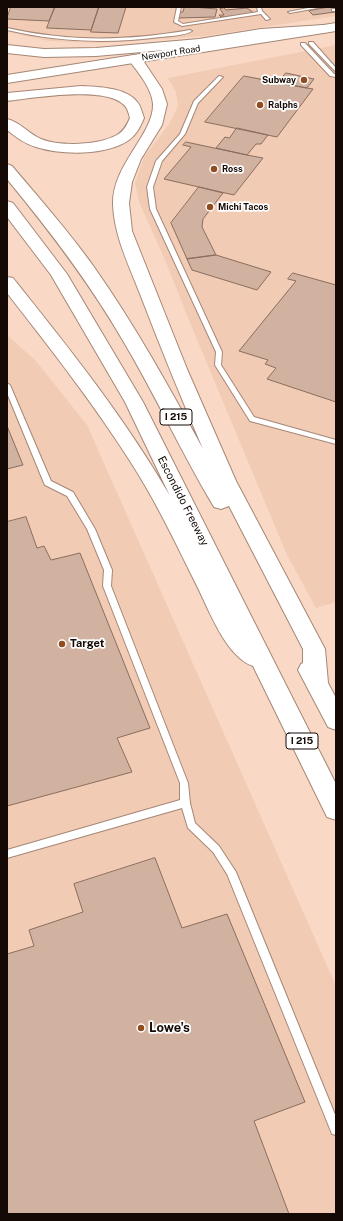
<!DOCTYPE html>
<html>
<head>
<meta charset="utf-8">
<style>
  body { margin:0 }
  #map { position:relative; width:343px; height:1221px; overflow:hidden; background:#f9d8c5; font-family:"Public Sans",sans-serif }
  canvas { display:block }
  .frame { position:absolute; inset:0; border:8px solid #140904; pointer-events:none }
</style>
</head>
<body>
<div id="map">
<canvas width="343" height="1221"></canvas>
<div class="frame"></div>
</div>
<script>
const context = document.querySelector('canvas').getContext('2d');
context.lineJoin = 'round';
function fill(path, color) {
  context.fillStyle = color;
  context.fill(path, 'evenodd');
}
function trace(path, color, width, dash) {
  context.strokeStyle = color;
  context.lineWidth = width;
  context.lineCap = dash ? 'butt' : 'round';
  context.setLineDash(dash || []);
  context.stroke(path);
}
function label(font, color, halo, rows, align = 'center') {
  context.font = font + ' "Public Sans",sans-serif';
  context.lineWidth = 3.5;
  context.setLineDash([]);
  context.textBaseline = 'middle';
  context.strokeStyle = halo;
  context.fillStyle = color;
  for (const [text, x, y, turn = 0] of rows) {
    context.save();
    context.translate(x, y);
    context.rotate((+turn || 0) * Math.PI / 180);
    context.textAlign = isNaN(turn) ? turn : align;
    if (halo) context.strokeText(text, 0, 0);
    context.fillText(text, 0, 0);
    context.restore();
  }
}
fill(new Path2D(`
  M7,7H336V16L205,36L102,43L49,41L7,32Z
  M336,45V602L316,608L287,555L193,330L165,260L139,202L135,183L144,157L169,124L178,106L176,92L168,78Z
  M7,335L36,361L87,425L336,986V1214H7Z`), '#f2cbb5');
const building = new Path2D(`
  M11,7H55L49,21L7,19Z
  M55,7H99L91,30L47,28Z
  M99,7H126L118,33L91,32Z
  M192,7L217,9L215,17L178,18L180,12H183L184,8Z
  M331,7L335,12L313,15L309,11Z
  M224,8L226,10L247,8L254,13L244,14L245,15L221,17L219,15H224L220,9Z
  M286,73L314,79L307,88L278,83Z
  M244,76L307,88L313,89L277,137L205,122Z
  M237,128L268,135L261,144H256L247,155L216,148L225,137L229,138Z
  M186,142L247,155L263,158L234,195L164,179L191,147L183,145Z
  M199,187L223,193L203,219L202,227L216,255L187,259L171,223Z
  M216,255L271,272L257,290L192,270L187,259Z
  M293,273L336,285V402L267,379L276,368L265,364L268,360L239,351L296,281L288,279Z
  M7,426L23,465L7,469Z
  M26,517L37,548L44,546L51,560L80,553L150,728L117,738L132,772L7,806V522Z
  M155,858L182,928L227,914L305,1102L254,1121L289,1214H7V954L34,946L29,930L83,912L74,884Z`);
fill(building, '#d1b19f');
trace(building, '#8b6e5e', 1);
const service = new Path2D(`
  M177,7H181L178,21L183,24L258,12L257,7H261L262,11L270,19L266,20L261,14L182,26L174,22Z
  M313,7H323L290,13L288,12Z
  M332,9H336V11H332Z
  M7,28C70,42 127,41 190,30L192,31C184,36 169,36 160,37C108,44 58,42 7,30Z
  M309,42H313L336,68V72L309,44Z
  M301,43H305L334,74L336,75V77L330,76L301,45Z
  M219,76L223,77L198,103L185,134L162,161L153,187L156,209L222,352L221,365L254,417L336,440V444L250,421L215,365L216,352L150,209L147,187L156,161L180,134L194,101Z
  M7,383L10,385L51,481L73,492L95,529L112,570L111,586L188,783L190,803L195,823L219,846L236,872L336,1117V1135L332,1134L227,874L213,852L188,828L182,808L7,858V850L180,800V783L103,586L104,570L87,529L67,496L45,485L44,483L7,393Z`);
const primary = new Path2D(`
  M336,23V31L7,83V75Z`);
const motorway = new Path2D(`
  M324,25L330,29L329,32L261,37L199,47L96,56L44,57L7,53V45L44,49L96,48L199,39L261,29Z
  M135,55L140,56L162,89L167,104L162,125L141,159L132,182L129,203L132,231L187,369L236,481L325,649L328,683L336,698V730L328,727L298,670L301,664L303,663V649L229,506L221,509L214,507C181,452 155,394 122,339C89,282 49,230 7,179V164L12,166C40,199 69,232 94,267C135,325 169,387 203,449C181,398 160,346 140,294C129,265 114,236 113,204C112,165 154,134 153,104C152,88 137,71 128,59L130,56Z
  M81,86C98,87 127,87 138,103C141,107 142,113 144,118C140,127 137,134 129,140C106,156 61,155 36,147C25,144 16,137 7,130V119C20,122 29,134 41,139C61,147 99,145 117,135C124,131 127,125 130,118C129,115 128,109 125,106C107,85 33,98 7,101V93Z
  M7,201L13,203L67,274L143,402L336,784V820L327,817L253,666C226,657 209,610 197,586C176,544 156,501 130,461C93,403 50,348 7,293V277L13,278C69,348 125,418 170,496L125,402L51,275L7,217Z`);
trace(service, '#a58776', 2);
trace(primary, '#a58776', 2);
trace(motorway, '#a58776', 2);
fill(service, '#fff');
fill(primary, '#fff');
fill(motorway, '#fff');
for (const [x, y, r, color] of [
  [304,80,4,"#914d20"],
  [260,105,4,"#914d20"],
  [214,169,4,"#914d20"],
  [210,207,4,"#914d20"],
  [62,644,4,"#914d20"],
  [141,1028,4,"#914d20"]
]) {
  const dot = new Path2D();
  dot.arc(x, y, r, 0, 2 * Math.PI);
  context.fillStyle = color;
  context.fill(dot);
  trace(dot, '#fff', 1.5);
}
label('9px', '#140904', '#fff', [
  ["Newport Road",171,53,-9]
]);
label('bold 9px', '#140904', '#fff', [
  ["Subway",296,80,"right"],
  ["Ralphs",268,105],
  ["Ross",222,169],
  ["Michi Tacos",218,207]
], 'left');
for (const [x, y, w] of [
  [176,417,32],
  [302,741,32]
]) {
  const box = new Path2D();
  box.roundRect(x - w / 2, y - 8, w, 16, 3);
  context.fillStyle = '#fff';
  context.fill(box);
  trace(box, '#140904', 1);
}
label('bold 10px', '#140904', null, [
  ["I 215",176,417],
  ["I 215",302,741]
]);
label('11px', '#140904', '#fff', [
  ["Escondido Freeway",183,501,63]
]);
label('bold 11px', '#140904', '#fff', [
  ["Target",70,644]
], 'left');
label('bold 13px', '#140904', '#fff', [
  ["Lowe's",149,1028]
], 'left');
</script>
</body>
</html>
